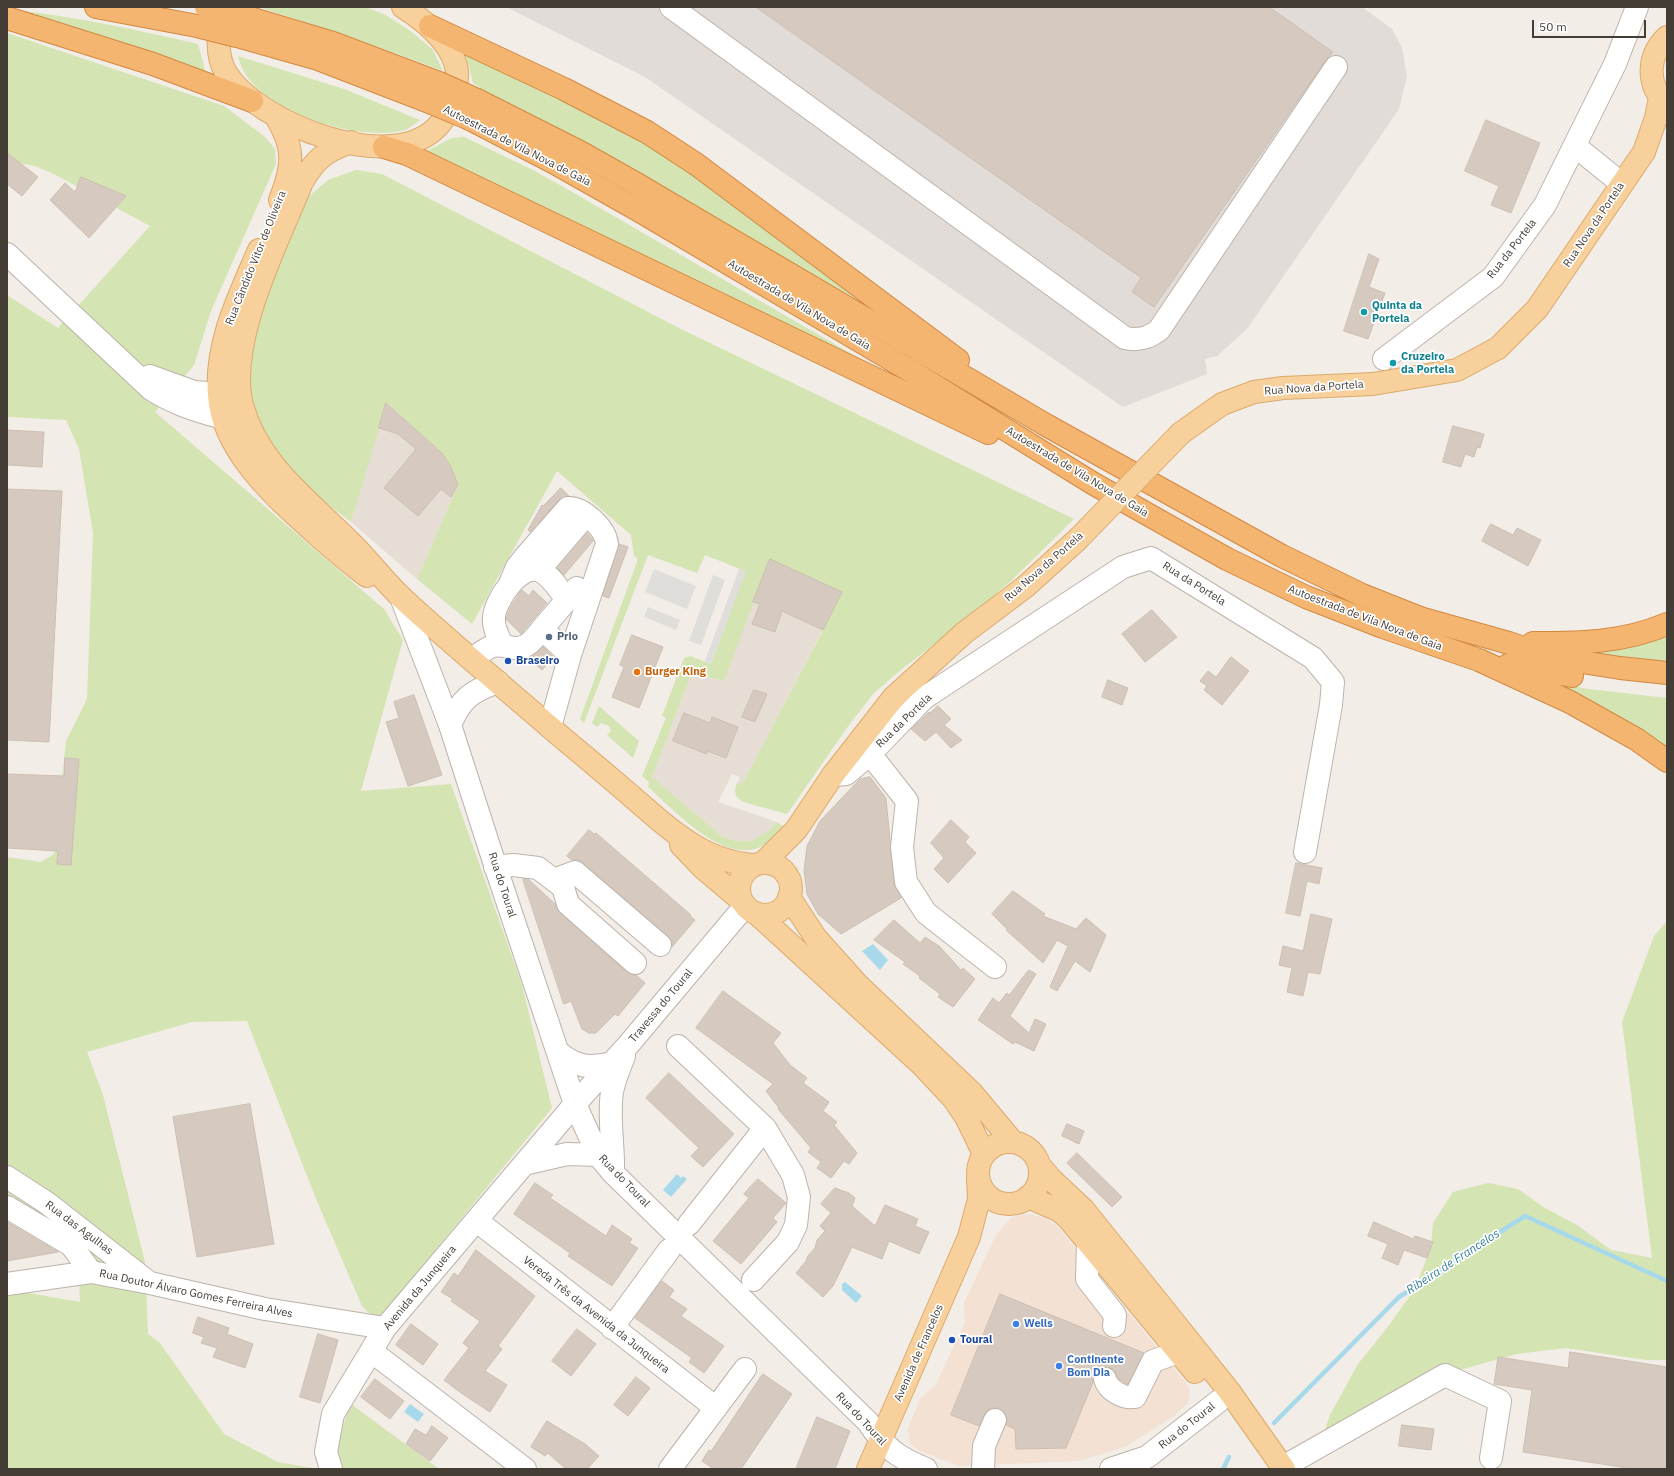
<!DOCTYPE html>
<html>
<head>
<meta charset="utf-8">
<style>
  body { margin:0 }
  #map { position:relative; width:1674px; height:1476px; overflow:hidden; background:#f2ede7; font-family:"IBM Plex Sans",sans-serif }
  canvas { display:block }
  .frame { position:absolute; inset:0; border:8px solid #443d36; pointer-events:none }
  .scale { position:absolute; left:1532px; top:20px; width:114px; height:18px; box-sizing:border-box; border:2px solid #443d36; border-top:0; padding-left:5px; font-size:12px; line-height:14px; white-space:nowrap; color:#443d36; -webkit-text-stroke:3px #fff; paint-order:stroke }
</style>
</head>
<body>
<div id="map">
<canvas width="1674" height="1476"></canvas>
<div class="frame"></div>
<div class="scale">50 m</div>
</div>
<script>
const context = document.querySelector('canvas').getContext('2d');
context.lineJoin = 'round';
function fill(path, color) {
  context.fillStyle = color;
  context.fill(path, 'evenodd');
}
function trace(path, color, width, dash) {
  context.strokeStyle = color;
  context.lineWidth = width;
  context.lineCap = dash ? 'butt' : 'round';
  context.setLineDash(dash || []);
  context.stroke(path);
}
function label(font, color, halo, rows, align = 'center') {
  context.font = font + ' "IBM Plex Sans",sans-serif';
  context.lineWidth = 3.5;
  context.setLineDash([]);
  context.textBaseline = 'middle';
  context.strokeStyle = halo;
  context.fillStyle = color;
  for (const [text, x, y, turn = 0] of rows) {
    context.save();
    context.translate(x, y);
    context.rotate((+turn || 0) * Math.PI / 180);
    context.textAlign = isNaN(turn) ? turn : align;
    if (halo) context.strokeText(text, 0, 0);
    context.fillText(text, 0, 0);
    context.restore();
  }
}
fill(new Path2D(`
  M386,403L443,454L451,467L458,485L417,579L351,522Z
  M770,559L842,592L742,786L737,783L740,777L732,774L718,802L777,822L763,835L754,841L736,842L723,837L652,777L692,673L723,681Z`), '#e6ded5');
fill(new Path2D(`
  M1029,1214L1045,1218L1058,1227L1186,1383L1190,1390L1189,1398L1187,1404L1174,1416L1125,1447L1078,1461L958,1466L918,1450L910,1443L908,1429L920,1399L935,1386L965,1323L964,1303L996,1235L1012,1217Z`), '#f3e1d3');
fill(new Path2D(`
  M506,7H1362L1392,29L1402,48L1407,76L1399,109L1247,329L1217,356L1205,359L1207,374L1123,407L645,77Z`), '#e1dcd8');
fill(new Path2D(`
  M258,7H365L384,14L412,32L433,50L443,71L348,36Z
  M7,9C72,16 134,29 198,44L207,77Z
  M7,33L224,106L265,137L275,149L276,164L211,311L194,365L155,412L384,609L403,640L361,791L451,784L522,985L552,1108L377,1321L362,1306L314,1194L247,1021L192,1022L87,1052L103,1095L145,1262L148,1334L160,1343L224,1434L278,1462L317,1469H7V1291L11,1290L80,1302L78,1250L7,1202V857L41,862L54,854L66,741L87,699L93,533L79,449L66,420L7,417V295L58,328L150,226L54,174L35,166L7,161Z
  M468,53L590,111L678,164L929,342L480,91L481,88L473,83L466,56Z
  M238,56L344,89L420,120C416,123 410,128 405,130C359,142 277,115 248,78C243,71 240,64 238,56Z
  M464,137L533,170L574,193L900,382L419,155L452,138Z
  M356,170L382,174L681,329L1074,519L1011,581L941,639L902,669L874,693L849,725L787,814L743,802L736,796L735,790L737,783L742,785L823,630L770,560L724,681L692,673L652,777L723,837C749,846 758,841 777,822L783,826C779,831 776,836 771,840C731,875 676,811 648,787L649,782L642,776L666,718L662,716L684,658L690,656L711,664L745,571L705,555L697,573L648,555L584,723L580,719L638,559L634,556L631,535L557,471L472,624L417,579L458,485L451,467L443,454L387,403L351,522L323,501L273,449L254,411L247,366L259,316L308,197L328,180Z
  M1667,631V663L1580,652Z
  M1547,681L1589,689L1667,698V753Z
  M599,706L639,741L633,758L607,735L611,731L609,726L601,723L597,727L592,723Z
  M1667,921V1360H1646L1566,1348L1517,1354L1456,1371L1323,1435L1330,1415L1358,1364L1387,1328L1415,1289L1431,1247L1433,1223L1453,1192L1488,1183L1518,1189L1545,1208L1577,1225L1611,1250L1652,1258L1622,1022L1654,936Z
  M351,1404L439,1469H327Z`), '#d4e4b2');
fill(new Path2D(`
  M654,569L696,586L687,609L645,592Z
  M739,569L746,571L711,664L705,661Z
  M713,575L725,580L701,645L689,641Z
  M648,607L680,620L676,630L644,617Z`), '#e0dedb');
fill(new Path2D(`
  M873,944L888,960L880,970L862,951Z
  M677,1174L681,1178L683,1176L687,1179L671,1197L663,1190Z
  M845,1282L862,1296L856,1303L842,1290V1284Z
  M410,1404L424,1414L418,1422L404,1412Z`), '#a7d9eb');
trace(new Path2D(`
  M1274,1423L1399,1297L1525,1216L1667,1281
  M1223,1469L1229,1457`), '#a7d9eb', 4.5);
const building = new Path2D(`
  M756,7H1269L1333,52L1326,60L1154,307L1132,292L1141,278Z
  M1486,120L1540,143L1511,213L1491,205L1499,186L1465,171Z
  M7,153L38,177L22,196L7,184Z
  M81,177L126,196L89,238L50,200L65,183L75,192Z
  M1369,254L1379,259L1369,287L1385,293L1368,339L1344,331Z
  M386,403L443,454L451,467L458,485L451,497L441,489L418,516L384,488L416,449L398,434L379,428Z
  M1453,426L1484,434L1480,448L1477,447L1474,457L1465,454L1461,467L1443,462Z
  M7,430L44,432L42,467L7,465Z
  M561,488L569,496L559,500L530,532L528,530L542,505L543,506Z
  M7,489L62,491L49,742L7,740Z
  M1491,524L1513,535L1517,528L1541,540L1528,566L1482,541Z
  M587,533L593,541L564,575L557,568Z
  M619,544L628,547L609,598L603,596Z
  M770,559L842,592L823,630L782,611L775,632L752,624L760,604L753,602Z
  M522,590L529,596L533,590L547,603L521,634L506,619L510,608Z
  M1152,610L1177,637L1145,662L1122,634Z
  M632,635L663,647L639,708L612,697L624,667L620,665Z
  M543,647L553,657L542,670L528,658Z
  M1231,657L1249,671L1222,705L1204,690L1207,686L1200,681L1208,671L1216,677Z
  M1108,680L1128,688L1122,705L1102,697Z
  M754,690L767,694L755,722L742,717Z
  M414,695L442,775L408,786L386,722L399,718L394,702Z
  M938,706L951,719L944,725L962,740L951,748L936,732L925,741L911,729L929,712L930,713Z
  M684,713L710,723L712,717L738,727L726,758L707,751V754L673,741Z
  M65,758L79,759L71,865L57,864L58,851L7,848V774L64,776Z
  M870,777L886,798L894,883L901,898L841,934L818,914L807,894L804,870L807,846L820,821L860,779Z
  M951,820L969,837L965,842L976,853L948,883L934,869L944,858L931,843Z
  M589,830L594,834L596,833L691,915L690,916L695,920L672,947V941L668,936L583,863L578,860H572L567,856Z
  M1296,863L1322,868L1319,884L1307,881L1300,916L1286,913Z
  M523,879H528L555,904L560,913L627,972L636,975L645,983L618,1016L615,1014L596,1033H589L582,1029L571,1001L564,1004Z
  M1013,891L1045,914L1043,916L1076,929L1086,918L1106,935L1090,972L1075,961L1057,991L1050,987L1068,946L1057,940L1043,963L1006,930L1007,929L992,914Z
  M1311,914L1332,919L1320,974L1308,972L1303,996L1287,992L1292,968L1279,965L1283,946L1303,951Z
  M894,920L920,943L925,937L939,946L961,970L963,968L975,979L953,1007L938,997L940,994L919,978L920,976L903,964L905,962L874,940Z
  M1029,970L1036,974L1010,1016L1029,1033L1035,1019L1046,1024L1034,1051L1015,1042L1013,1044L978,1020L993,998L999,1003L1007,993L1009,995Z
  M723,991L781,1033L773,1043L790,1065L807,1078L803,1083L829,1102L823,1111L837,1122L834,1125L857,1153L849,1164L844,1161L831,1178L817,1168L821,1162L808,1152L811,1148L778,1109L779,1108L766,1091L773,1084L696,1028Z
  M669,1073L734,1134L703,1167L691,1156L699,1148L646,1098Z
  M250,1104L274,1244L197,1257L173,1117Z
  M1067,1124L1084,1131L1079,1144L1062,1136Z
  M1077,1153L1122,1197L1112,1207L1067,1163Z
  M758,1179L786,1203L773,1218L777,1222L741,1264L713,1241L749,1198L744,1194Z
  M535,1183L553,1195L550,1198L606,1236L612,1225L632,1239L629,1243L638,1248L612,1286L568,1256L570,1253L514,1214Z
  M835,1188L849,1193L855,1198L852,1206L875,1226L885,1205L918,1219L915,1226L929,1232L919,1254L889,1241L882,1259L852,1247L833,1286L823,1297L796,1273L806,1261L808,1256L815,1248L817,1240L825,1231L820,1226L831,1213L821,1204Z
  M7,1222L58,1252L7,1261Z
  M1374,1222L1413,1239L1415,1236L1433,1242L1427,1258L1404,1250L1398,1265L1382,1258L1388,1244L1368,1236Z
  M476,1250L535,1296L498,1346L502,1349L485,1371L507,1385L490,1412L461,1393L444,1380L469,1348L463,1343L480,1321L451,1301L453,1299L441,1292L454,1273L458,1276Z
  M662,1281L674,1290L669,1297L687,1309L681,1316L724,1346L704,1373L689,1362L692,1358L635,1318Z
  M1000,1294L1144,1353L1128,1384L1119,1379L1113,1369L1107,1367H1101L1095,1371L1093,1382L1066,1448L1016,1449L1015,1429L1006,1425L1007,1419L1005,1413L999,1408H993L987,1410L979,1426L951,1415Z
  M198,1317L229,1328L227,1334L253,1344L245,1368L213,1357L217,1348L201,1343L204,1337L193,1333Z
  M411,1324L438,1344L423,1365L396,1345Z
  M577,1329L596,1344L571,1376L552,1361Z
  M318,1334L338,1340L320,1403L300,1397Z
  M1570,1352L1667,1367V1469H1634L1523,1452L1532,1390L1494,1384L1498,1357L1568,1368Z
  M763,1374L792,1394L741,1469H714L702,1461L709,1450L711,1451Z
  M636,1377L650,1388L628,1416L614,1405Z
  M375,1379L404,1401L390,1419L361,1397Z
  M817,1417L850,1431L835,1469H796Z
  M547,1421L585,1444L599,1456L587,1469H566L548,1453L545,1456L531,1447Z
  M1402,1425L1434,1429L1431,1450L1399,1446Z
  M432,1426L448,1438L430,1461L406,1444L415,1429L426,1435Z`);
fill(building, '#d6cac0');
trace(building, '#cdbeb1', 1);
const minor = new Path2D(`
  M671,7L1125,338C1138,341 1149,338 1159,330L1336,67
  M1575,146L1621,183
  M7,254L151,389C174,404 197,411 223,418
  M1384,359L1493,277L1545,205L1615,64L1637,7
  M150,376L194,392L219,394
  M539,570L586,515
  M509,586L517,567L525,557L568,508C583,507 606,529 607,544L570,655
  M401,597L450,725L497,871L575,1104L598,1155L613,1173L868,1422C886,1449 897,1457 926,1469
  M542,629L577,588
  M502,644C498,636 493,628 494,618C494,602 520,562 540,571C552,576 559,590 567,600
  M472,659C478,655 486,648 493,646C501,644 507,647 515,648C527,649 535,638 542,629L570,655L550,727
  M450,725C461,699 471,691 498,682
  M870,754L907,801L902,847L906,882L926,913L995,967
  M833,775L846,774L870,754L924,698L1123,567L1151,558L1313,658L1333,682L1331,705L1305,852
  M495,867L513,865L538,868L563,887L568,904L635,963
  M554,880L575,872L660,945
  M678,1046L765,1128L793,1175L799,1197L796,1225L788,1242L753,1280
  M558,1052C577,1068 589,1068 612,1063
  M524,1164L567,1154L598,1155
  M613,1173C614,1146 608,1118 612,1092C614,1080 620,1067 624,1056
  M7,1177L47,1203L147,1281
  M7,1207L71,1245L91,1272
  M477,1221L716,1408
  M689,1224L765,1128
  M1088,1243L1087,1279L1115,1315L1114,1326
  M7,1284L91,1272L150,1283L265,1309L385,1328
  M612,1328L669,1250
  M371,1351L525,1469
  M1105,1379C1108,1390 1123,1399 1135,1397L1153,1361L1179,1352
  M1283,1467L1445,1375L1500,1401L1491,1458
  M331,1469L326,1452L333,1414L385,1328L575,1104L629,1044L745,906
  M670,1469L745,1369
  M983,1469L984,1446L995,1420
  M1111,1469L1147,1457L1219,1401`);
const major = new Path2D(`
  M224,15C217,32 216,56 226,73C257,123 388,175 436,128C448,117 453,99 456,85C464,52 427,22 403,7
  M1667,37C1646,57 1647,86 1667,105
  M275,115C295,147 294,165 280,200
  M351,142C326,151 316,158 302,182C278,242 226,341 242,405C258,464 307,499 348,540C367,558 383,580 402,598C455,647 511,693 565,740C589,760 613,780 637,801C652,814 667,828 684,839C705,854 728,863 753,865
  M259,250C239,296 215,344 219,395C222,450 275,497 313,531C331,547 348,562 367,576
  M1181,433L1222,404L1254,392L1283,388L1373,384L1457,370L1498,348L1537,309L1644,152L1656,118L1660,98
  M681,845L702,867L741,900
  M739 889a26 26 0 1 1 52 0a26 26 0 1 1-52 0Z
  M763,863L796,830L833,775L894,697L964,633L1025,587L1078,539
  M789,897L816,938L858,985L972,1093L1012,1141
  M756,913L923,1066L953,1098L966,1117L984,1154
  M978 1173a31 31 0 1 1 62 0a31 31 0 1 1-62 0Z
  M1039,1165L1052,1180L1083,1209L1161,1306L1229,1391L1284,1469
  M1028,1197L1058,1210L1068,1218L1195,1372
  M868,1469L969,1237L979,1199L978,1178`);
const highway = new Path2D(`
  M96,7L197,26
  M243,16L333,43L439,83
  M7,18L153,64L252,101
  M430,26L564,89L647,132L696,164L958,360
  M237,36L318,59L432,103
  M477,100L580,152L635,183L1046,425L1282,556L1362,595L1420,618L1509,643L1550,657L1620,668L1667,673
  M470,119L553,162L638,210L914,373L1094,484L1227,559L1306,597L1383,627L1479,660L1570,702L1636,739L1667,761
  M384,147L407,154L988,433
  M1533,643C1581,643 1622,643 1667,624
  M1508,665L1572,676`);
trace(minor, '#bdb3aa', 24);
trace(major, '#dbaa6c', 24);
trace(highway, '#d28841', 24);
trace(minor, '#fff', 22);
trace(major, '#f7d09b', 22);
trace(highway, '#f4b570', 22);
const majorBridge = new Path2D(`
  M1078,539L1181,433`);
const highwayBridge = new Path2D(`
  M206,7L243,16
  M197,26L237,36
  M439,83L477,100
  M432,103L470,119`);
trace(majorBridge, '#dbaa6c', 24, []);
trace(highwayBridge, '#d28841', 24, []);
trace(majorBridge, '#f7d09b', 22);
trace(highwayBridge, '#f4b570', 22);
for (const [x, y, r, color] of [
  [1364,312,4,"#0f9aa8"],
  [1393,363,4,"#0f9aa8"],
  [549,637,4,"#5c6f8a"],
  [508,661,4,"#1a4fb4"],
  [637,672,4,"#e8710a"],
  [1016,1324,4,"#3f7fe0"],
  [952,1340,4,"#1a4fb4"],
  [1059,1366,4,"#3f7fe0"]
]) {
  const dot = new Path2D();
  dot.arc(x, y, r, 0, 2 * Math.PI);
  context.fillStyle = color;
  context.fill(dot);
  trace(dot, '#fff', 1.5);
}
label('11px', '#443d36', '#fff', [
  ["Autoestrada de Vila Nova de Gaia",517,146,27],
  ["Rua Nova da Portela",1594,225,-56],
  ["Rua da Portela",1512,249,-52],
  ["Rua Cândido Vitor de Oliveira",256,258,-68],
  ["Autoestrada de Vila Nova de Gaia",799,305,31],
  ["Rua Nova da Portela",1314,388,-4],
  ["Autoestrada de Vila Nova de Gaia",1077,472,31],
  ["Rua Nova da Portela",1044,567,-41],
  ["Rua da Portela",1194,584,32],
  ["Autoestrada de Vila Nova de Gaia",1365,618,21],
  ["Rua da Portela",904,721,-44],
  ["Rua do Toural",502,885,72],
  ["Travessa do Toural",661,1006,-50],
  ["Rua do Toural",624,1181,46],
  ["Rua das Agulhas",79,1228,37],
  ["Avenida da Junqueira",420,1288,-50],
  ["Rua Doutor Álvaro Gomes Ferreira Alves",196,1294,12],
  ["Vereda Três da Avenida da Junqueira",596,1315,38],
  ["Avenida de Francelos",919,1353,-66],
  ["Rua do Toural",861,1419,47],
  ["Rua do Toural",1187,1426,-38]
]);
label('bold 11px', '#0d838f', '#fff', [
  ["Quinta da",1372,306],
  ["Portela",1372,319],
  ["Cruzeiro",1401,357],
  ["da Portela",1401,370]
], 'left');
label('bold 11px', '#4e5e75', '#fff', [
  ["Prio",557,637]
], 'left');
label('bold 11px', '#164399', '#fff', [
  ["Braseiro",516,661],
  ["Toural",960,1340]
], 'left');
label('bold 11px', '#c56008', '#fff', [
  ["Burger King",645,672]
], 'left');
label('bold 11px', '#366cbe', '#fff', [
  ["Wells",1024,1324],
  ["Continente",1067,1360],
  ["Bom Dia",1067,1373]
], 'left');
label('italic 12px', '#337d9a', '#fff', [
  ["Ribeira de Francelos",1453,1262,-33]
]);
</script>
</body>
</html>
